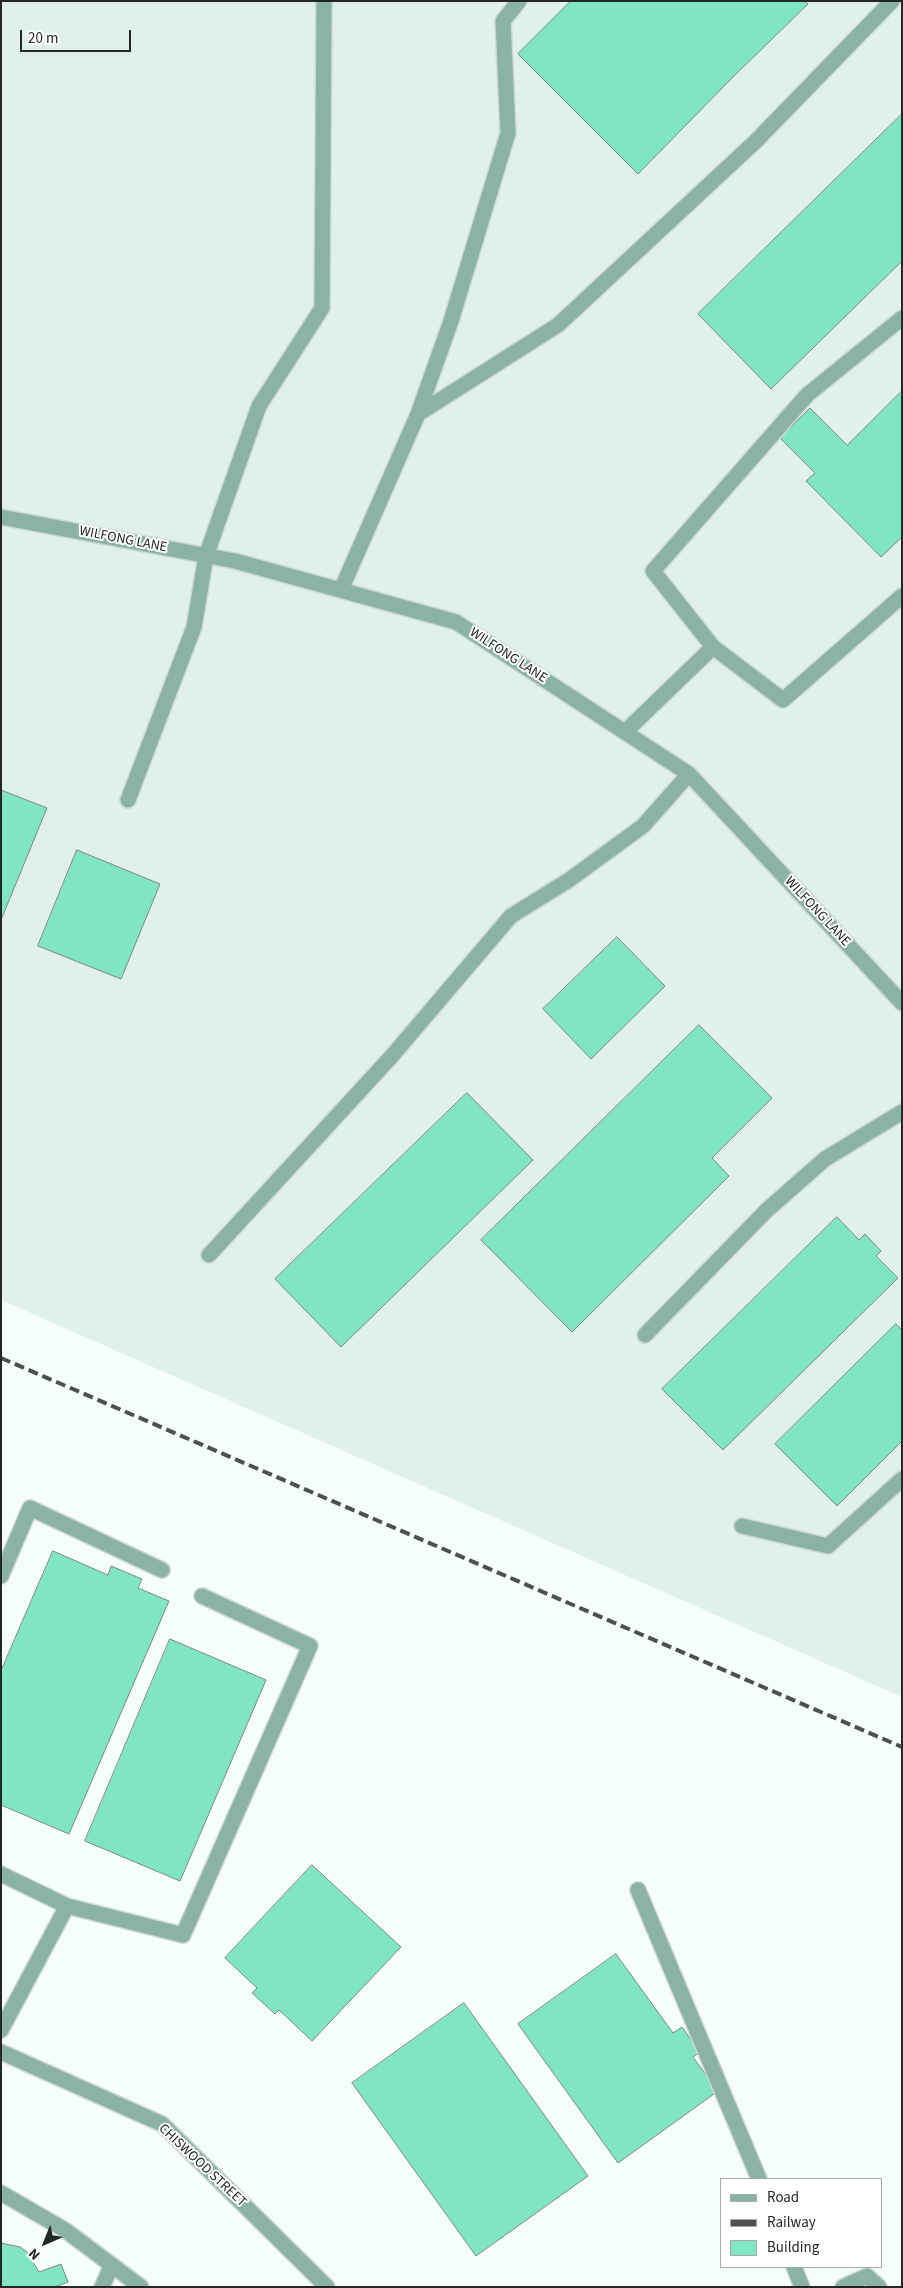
<!DOCTYPE html>
<html>
<head>
<meta charset="utf-8">
<style>
  body { margin:0 }
  #map { position:relative; width:903px; height:2288px; overflow:hidden; background:#f5fefa; font-family:"Source Sans 3",sans-serif }
  canvas { display:block }
  .frame { position:absolute; inset:0; border:2px solid #242726; pointer-events:none }
  .legend { position:absolute; left:720px; top:2178px; width:162px; height:90px; box-sizing:border-box; background:#fff; border:1px solid #a7a9a8; margin:0; padding:6px 9px; list-style:none; font-size:15px; color:#242726 }
  .legend li { display:flex; align-items:center; gap:10px; height:25px }
  .legend b { width:25px; border:1px solid #a7a9a8 }
  .north { position:absolute; left:20px; top:2218px; width:50px; height:50px; -webkit-text-stroke:4px #fff; paint-order:stroke; rotate:224deg; font-size:14px; font-weight:700; line-height:20px; text-align:center; color:#242726 }
  .north::after { content:''; display:block; margin:auto; width:18px; height:22px; background:#242726; clip-path:polygon(50% 0,100% 100%,50% 72%,0 100%) }
  .scale { position:absolute; left:20px; top:30px; width:111px; height:22px; box-sizing:border-box; border:2px solid #242726; border-top:0; padding-left:6px; font-size:15px; line-height:18px; white-space:nowrap; color:#242726; -webkit-text-stroke:4px #fff; paint-order:stroke }
</style>
</head>
<body>
<div id="map">
<canvas width="903" height="2288"></canvas>
<div class="frame"></div>
<ul class="legend">
<li><b style="height:6px;background:#8bb3a4"></b>Road</li>
<li><b style="height:6px;background:#4c504e"></b>Railway</li>
<li><b style="height:14px;background:#80e5c5"></b>Building</li>
</ul>
<div class="north">N</div>
<div class="scale">20 m</div>
</div>
<script>
const context = document.querySelector('canvas').getContext('2d');
context.lineJoin = 'round';
function fill(path, color) {
  context.fillStyle = color;
  context.fill(path, 'evenodd');
}
function trace(path, color, width, dash) {
  context.strokeStyle = color;
  context.lineWidth = width;
  context.lineCap = dash ? 'butt' : 'round';
  context.setLineDash(dash || []);
  context.stroke(path);
}
function label(font, color, halo, rows, align = 'center') {
  context.font = font + ' "Source Sans 3",sans-serif';
  context.lineWidth = 4;
  context.setLineDash([]);
  context.textBaseline = 'middle';
  context.strokeStyle = halo;
  context.fillStyle = color;
  for (const [text, x, y, turn = 0] of rows) {
    context.save();
    context.translate(x, y);
    context.rotate((+turn || 0) * Math.PI / 180);
    context.textAlign = isNaN(turn) ? turn : align;
    if (halo) context.strokeText(text, 0, 0);
    context.fillText(text, 0, 0);
    context.restore();
  }
}
fill(new Path2D(`
  M1,1H902V1697L1,1300Z`), '#e0f1eb');
const building = new Path2D(`
  M571,1H804L808,4L733,77L638,174L518,54Z
  M902,114V261L771,389L698,314Z
  M902,391V537L881,557L806,481L815,473L780,438L810,408L847,445Z
  M1,790L47,808L1,920Z
  M77,850L160,884L121,979L38,946Z
  M617,937L665,986L591,1059L543,1009Z
  M699,1025L772,1098L712,1158L729,1176L572,1332L481,1240Z
  M467,1093L533,1160L341,1347L275,1279Z
  M837,1217L859,1240L865,1234L881,1251L876,1256L898,1278L723,1450L662,1389Z
  M896,1324L902,1330V1441L837,1506L775,1444Z
  M53,1551L108,1575L111,1566L142,1579L138,1588L169,1601L69,1834L1,1805V1671Z
  M170,1639L266,1680L180,1881L85,1841Z
  M312,1865L401,1947L312,2041L279,2010L275,2014L252,1993L257,1988L225,1958Z
  M616,1954L673,2033L682,2027L700,2052L693,2057L718,2091L618,2163L518,2024Z
  M464,2003L588,2176L476,2256L352,2083Z
  M1,2243L20,2247L27,2252L39,2272L61,2264L68,2282L55,2287H1Z`);
fill(building, '#80e5c5');
trace(building, '#7f8784', 1);
const minor = new Path2D(`
  M902,318L807,395L653,571L713,647L783,700L902,596
  M418,414L451,321L508,133L503,21L519,1
  M1,517L235,561L456,622L689,774L902,1003
  M341,590L418,414L558,325L756,141L892,1
  M625,732L713,647
  M128,800L194,627L206,556L259,406L322,308L324,1
  M209,1255L391,1057L511,916L569,880L643,826L689,774
  M645,1335L767,1210L825,1159L902,1112
  M742,1526L828,1546L902,1479
  M1,1576L30,1508L162,1570
  M1,1874L67,1906
  M638,1890L759,2179
  M1,2030L67,1906L183,1935L310,1646L202,1596
  M1,2052L162,2124L327,2287
  M1,2193L65,2230L141,2287
  M794,2267L802,2287
  M102,2287L112,2265
  M843,2287L867,2276L879,2287`);
trace(minor, '#cfd7d4', 18);
trace(minor, '#8bb3a4', 15);
trace(new Path2D(`
  M1,1358L902,1747`), '#4c504e', 4, [10, 5]);
label('14px', '#242726', '#fff', [
  ["WILFONG LANE",123,540,11],
  ["WILFONG LANE",508,656,33],
  ["WILFONG LANE",817,912,47],
  ["CHISWOOD STREET",202,2166,43]
]);
</script>
</body>
</html>
